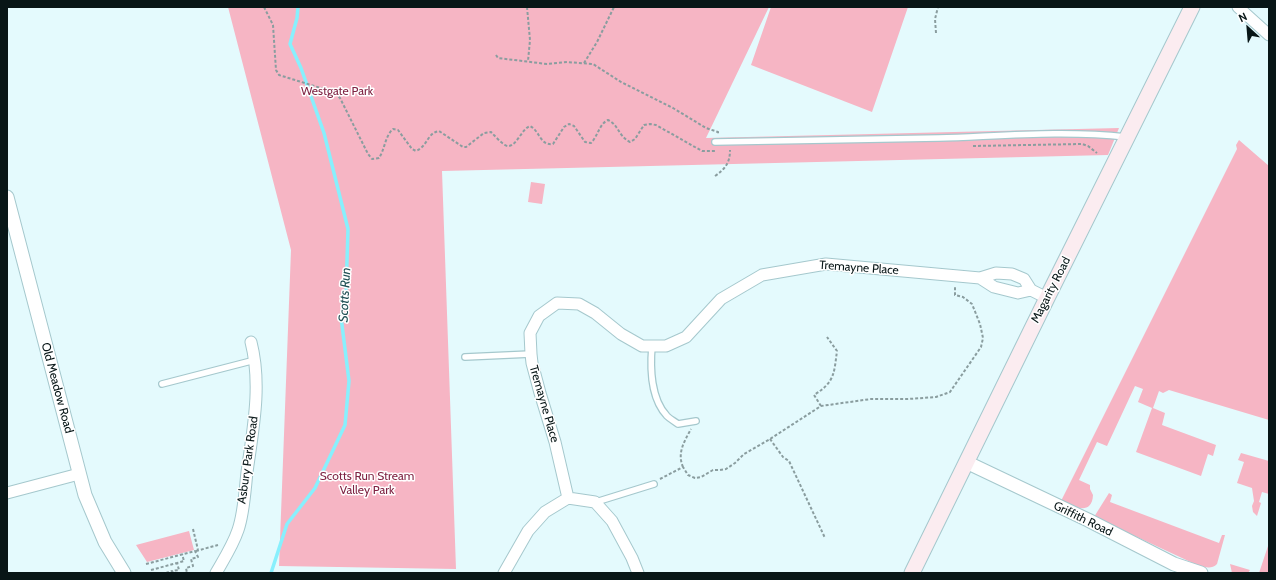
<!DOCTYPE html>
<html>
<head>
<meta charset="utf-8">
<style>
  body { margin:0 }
  #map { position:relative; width:1276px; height:580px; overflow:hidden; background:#e4fafd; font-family:Cabin,sans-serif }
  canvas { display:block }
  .frame { position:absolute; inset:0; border:8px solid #081617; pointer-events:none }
  .north { position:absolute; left:1228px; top:8px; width:40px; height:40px; -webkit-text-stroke:3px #fff; paint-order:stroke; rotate:334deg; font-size:11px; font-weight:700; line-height:16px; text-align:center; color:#081617 }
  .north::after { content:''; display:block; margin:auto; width:14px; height:18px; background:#081617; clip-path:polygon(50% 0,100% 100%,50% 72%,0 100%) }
</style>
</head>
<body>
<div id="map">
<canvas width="1276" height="580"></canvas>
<div class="frame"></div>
<div class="north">N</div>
</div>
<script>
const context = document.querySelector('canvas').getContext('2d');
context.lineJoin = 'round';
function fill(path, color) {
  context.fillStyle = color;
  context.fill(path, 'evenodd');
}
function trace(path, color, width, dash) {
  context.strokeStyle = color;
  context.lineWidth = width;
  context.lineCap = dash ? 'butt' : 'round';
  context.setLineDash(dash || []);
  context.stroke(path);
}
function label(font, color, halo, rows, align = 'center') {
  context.font = font + ' Cabin,sans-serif';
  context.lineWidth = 3;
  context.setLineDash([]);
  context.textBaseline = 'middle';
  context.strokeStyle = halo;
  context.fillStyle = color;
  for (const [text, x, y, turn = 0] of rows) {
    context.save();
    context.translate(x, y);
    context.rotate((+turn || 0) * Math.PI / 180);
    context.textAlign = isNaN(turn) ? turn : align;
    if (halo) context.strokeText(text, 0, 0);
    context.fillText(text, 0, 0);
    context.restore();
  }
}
fill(new Path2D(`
  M228,7H769L706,138L1119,128L1108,155L442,171L456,569L279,566L291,250Z
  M771,7H908L872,112L751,65Z
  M1239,140L1269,166V420L1169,390L1163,393L1159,391L1153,408L1165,413L1162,425L1216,445L1213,456L1208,454L1201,476L1136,452L1152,408L1138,402L1143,389L1135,386L1107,446L1097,442L1079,480L1090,485V489L1093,495C1092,517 1072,506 1061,501L1237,149L1236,145Z
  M531,182L545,184L542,204L528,202Z
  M1241,453L1269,461V494L1262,492L1259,502L1261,503L1257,516L1253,512L1252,506L1254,501L1252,488L1237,483L1244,462L1238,460Z
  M1109,493L1112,495L1110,502L1219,543L1222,535H1225L1217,564C1211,570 1205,567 1197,565L1094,517Z
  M189,531L194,550L147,562L136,545Z
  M1269,543V573H1259Z
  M1230,564L1250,570L1248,573H1232Z`), '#f6b5c4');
trace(new Path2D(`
  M271,573L287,524L315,488L345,425L349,381L341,317L346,293L348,229L324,133L301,68L290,44L297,18L298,7`), '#88f0fd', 3.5);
const service = new Path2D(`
  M715,142C789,140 864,140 939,138C1001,136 1064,130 1126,137
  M652,346C650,368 651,399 667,416C670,419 674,421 678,424L696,421
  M465,357L531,354
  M162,384L255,360
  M596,502L654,484`);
const minor = new Path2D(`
  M1238,7L1269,35
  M980,278L994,287L1018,293L1031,290
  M7,493L79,474
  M568,498L555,442L540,393L532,363L531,354L530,333L539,316L557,303L579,304L595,313L621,334L642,346H666L686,337L721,299L762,275L826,264L980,278L996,273L1012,274L1024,279L1031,290L1047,298
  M216,573C224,559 233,545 238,530C244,513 245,490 247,472C253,429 262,385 251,342
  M504,573L528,531L545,512L568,498L595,502L612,521L632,558L638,573`);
const tertiary = new Path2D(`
  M7,197L85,495L105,542L124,573
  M966,462L1088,520L1174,564L1201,573`);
const secondary = new Path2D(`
  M912,573L1047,298L1192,7`);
trace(service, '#a5c8cd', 8);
trace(minor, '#a5c8cd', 13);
trace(tertiary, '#a5c8cd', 15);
trace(secondary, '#a5c8cd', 17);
trace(new Path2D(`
  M264,7L273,25L276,70L279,75L330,91L336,94L340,98L368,154L372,159L379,158C385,149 385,136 393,129L398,130L412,149L416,151C428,146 427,133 439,131L463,147H466L484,133L491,132C495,136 500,142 505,145C515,151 521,129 530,126C540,131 540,146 553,144L564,127L569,124L574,126L585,142L591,143C598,136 599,124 608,120C619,125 618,136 630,142L635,139L644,125L650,124L656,125L702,151H715
  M527,7L530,40L528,61
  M936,33L935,19L938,7
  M496,55L498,58L547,64L567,62L593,64L621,82L673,108L706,128L718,132V134
  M584,63L597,42L614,7
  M973,146L1082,144L1088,146L1097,153
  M715,176C725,169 730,163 730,150
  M821,406L814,395C835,382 834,373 837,351L827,337
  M770,439L783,457L789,461L825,538
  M683,467C677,453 684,442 691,429
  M660,479L683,467L688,475L695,478L701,477L713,470H720L726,469L735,463L744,454L770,439L821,406L871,399H908L936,397L950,392L981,347L983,338L980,324L972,304L963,297L955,295V286
  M193,529L198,550
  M196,551L218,545
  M146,564L195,551L198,557L191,559L193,566L186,568L187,573
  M151,570L177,563
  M166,573L172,571
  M173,573L172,571L179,570L177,563L184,561L182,554`), '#8a9d9f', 2, [3, 2]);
trace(service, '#fff', 5.5);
trace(minor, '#fff', 11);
trace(tertiary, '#fff', 13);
trace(secondary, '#fbecf0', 15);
label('12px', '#7f2343', '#fff', [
  ["Westgate Park",337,91],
  ["Scotts Run Stream",367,476],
  ["Valley Park",367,490]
]);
label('12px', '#081617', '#fff', [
  ["Tremayne Place",859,268,4],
  ["Magarity Road",1051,290,-63],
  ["Old Meadow Road",57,388,75],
  ["Tremayne Place",544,404,74],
  ["Asbury Park Road",248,460,-82],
  ["Griffith Road",1083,519,26]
]);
label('italic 13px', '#215055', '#fff', [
  ["Scotts Run",345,295,-87]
]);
</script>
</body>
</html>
